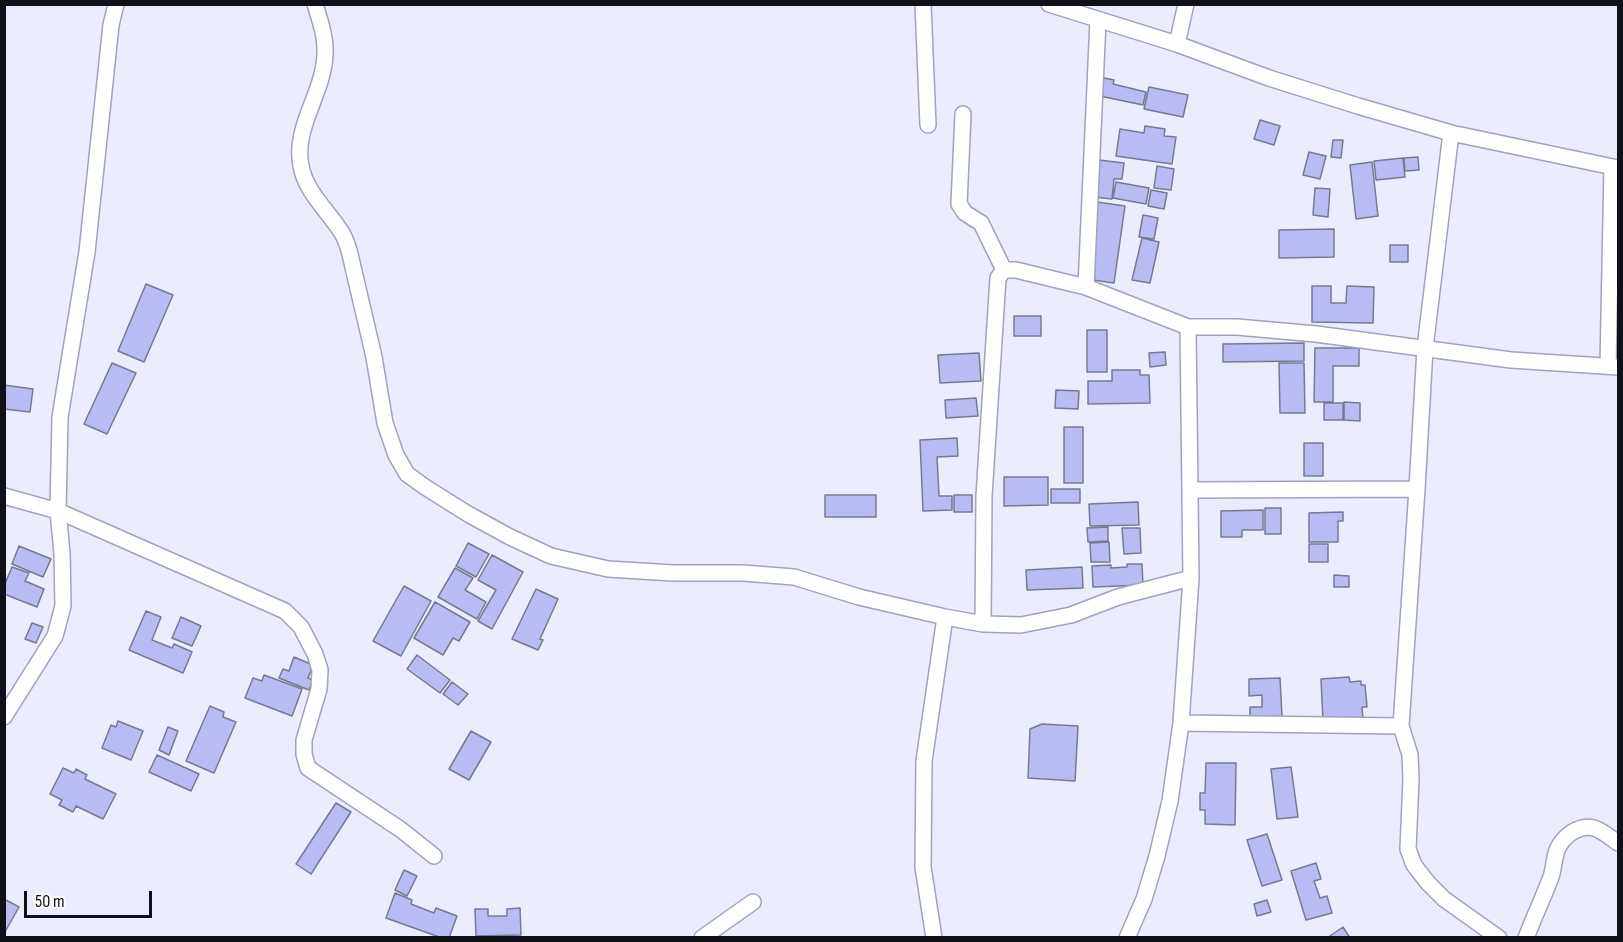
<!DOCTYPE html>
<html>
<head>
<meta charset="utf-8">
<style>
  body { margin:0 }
  #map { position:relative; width:1623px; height:942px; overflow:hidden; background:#ebecfd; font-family:"Sofia Sans Condensed",sans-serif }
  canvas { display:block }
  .frame { position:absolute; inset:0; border:6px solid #101019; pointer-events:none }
  .scale { position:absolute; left:24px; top:891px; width:128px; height:27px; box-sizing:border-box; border:3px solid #101019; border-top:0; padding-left:8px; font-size:18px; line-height:21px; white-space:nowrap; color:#101019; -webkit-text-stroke:4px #fbfbfb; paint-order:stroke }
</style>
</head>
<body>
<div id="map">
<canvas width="1623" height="942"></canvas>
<div class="frame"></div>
<div class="scale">50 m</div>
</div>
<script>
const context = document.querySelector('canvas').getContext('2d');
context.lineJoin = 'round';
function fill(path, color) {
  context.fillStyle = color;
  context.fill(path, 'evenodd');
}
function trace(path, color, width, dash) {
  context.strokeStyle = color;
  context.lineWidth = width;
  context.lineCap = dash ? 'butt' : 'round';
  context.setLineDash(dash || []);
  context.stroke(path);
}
const building = new Path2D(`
  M1104,78L1114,80L1113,84L1146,92L1143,105L1100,96Z
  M1149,87L1188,95L1183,117L1144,109Z
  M1260,120L1280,126L1274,145L1254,139Z
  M1145,126L1165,129L1164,136L1176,137L1172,164L1116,156L1120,129L1144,133Z
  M1333,140H1343L1341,158L1331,157Z
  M1309,152L1326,156L1320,179L1303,175Z
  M1418,157L1419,170L1405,171L1404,158Z
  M1403,158L1405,177L1376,180L1374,161Z
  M1099,160L1124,163L1122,179H1114L1112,199L1095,197Z
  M1372,162L1378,216L1356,219L1350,165Z
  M1157,166L1174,169L1171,190L1154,188Z
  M1116,182L1149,188L1146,204L1113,198Z
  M1315,188L1330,189L1328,217L1313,215Z
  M1151,190L1167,193L1164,209L1148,206Z
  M1097,202L1125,206L1114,283L1086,279Z
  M1143,215L1158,218L1154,239L1139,237Z
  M1334,229V257L1279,258V230Z
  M1142,238L1159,242L1150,283L1132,280Z
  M1390,245H1408V262H1390Z
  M146,284L173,295L144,362L118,351Z
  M1312,286H1331V303H1346L1347,286L1374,287L1373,323L1312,322Z
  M1014,316H1041V336H1014Z
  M1087,330H1107V372H1087Z
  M1304,343V361L1223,362V344Z
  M1315,348H1359V366H1333V402H1314Z
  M1165,352L1166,365L1150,367L1149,353Z
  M979,353L981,381L940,383L938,355Z
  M112,363L136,373L107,434L84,424Z
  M1279,363H1304L1305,413H1280Z
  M1112,370H1140V375H1149L1150,403L1088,404V381H1112Z
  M4,385L33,389L30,412L4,409Z
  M1056,390L1079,391L1078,409L1055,408Z
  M976,398L978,416L946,418L945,400Z
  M1344,402L1360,403V421L1344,420Z
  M1324,403H1343V420H1324Z
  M1064,427H1083V483H1064Z
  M957,438L958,456L937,457L939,496H952V510L923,511L920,440Z
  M1304,443H1323V476H1304Z
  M1004,477H1048V505L1004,506Z
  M1051,489H1080V503H1051Z
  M825,495H876V517H825Z
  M954,495H972V512H954Z
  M1138,502L1139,525L1090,526L1089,504Z
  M1265,508H1281V534H1265Z
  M1263,510V530H1242V537H1221V511Z
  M1343,512V521H1338V542H1309V513Z
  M1108,527V541L1088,542L1087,528Z
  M1122,528H1140L1141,553L1124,554Z
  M1109,542L1110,562H1091L1090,543Z
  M468,543L489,554L476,577L456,566Z
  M1309,544H1328V562H1309Z
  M19,546L51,559L43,577L12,564Z
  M492,555L523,572L492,629L478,621L496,590L478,580Z
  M1127,564H1142L1143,585L1093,587L1092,566L1111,565V568L1127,567Z
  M12,567L29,573L25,581L44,589L37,607L4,594V586Z
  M1082,567L1083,588L1027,590L1026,570Z
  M455,568L473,578L465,590L486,602L477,619L438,597Z
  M1334,575L1349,576V587H1334Z
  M404,586L431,601L401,656L373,641Z
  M536,589L558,599L540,639L543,640L538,650L512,639Z
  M435,602L470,622L459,641L453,638L443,655L414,638Z
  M146,611L161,617L152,640L172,648L174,644L192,652L183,673L129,650Z
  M181,617L201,626L192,646L172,638Z
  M32,623L43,627L36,643L25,639Z
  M417,655L450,680L440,693L407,669Z
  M294,657L313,665L308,678L313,680L309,690L279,678L283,669L289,671Z
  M264,675L302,689L292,716L245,698L253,678L262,681Z
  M1349,677L1350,682L1361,681V685H1365L1367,707H1362L1363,719L1323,721L1321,679Z
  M1280,678L1282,717L1250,719V707H1262V695L1249,696V679Z
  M452,682L468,694L458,705L443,694Z
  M210,706L224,712L223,717L236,722L214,773L186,761Z
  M118,721L143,731L131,760L102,748L111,725L116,727Z
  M1042,724L1078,726L1075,781L1028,778L1030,729Z
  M168,727L178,731L169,755L159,750Z
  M471,731L491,742L469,780L449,769Z
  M157,755L199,774L191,791L149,772Z
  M1206,763H1236L1235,825L1205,824V810H1200V793H1205Z
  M1291,767L1298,817L1277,819L1271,769Z
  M63,768L74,773L76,769L87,775L85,779L116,794L103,819L76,806L73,812L59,805L62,800L50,794Z
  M336,803L351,812L311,874L296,864Z
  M1267,834L1282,880L1262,886L1247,840Z
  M1316,863L1321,879L1314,881L1320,898L1327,896L1332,913L1306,920L1291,871Z
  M404,870L417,876L407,896L395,890Z
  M395,893L412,900L411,904L434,913L436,908L457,916L449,938H442L386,918Z
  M4,899L19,907L5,932H4Z
  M1267,900L1271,912L1257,916L1254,904Z
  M520,908L521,935L476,936L475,909H488V916H507V909Z
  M1343,927L1350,938H1327Z`);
fill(building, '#b9bcf3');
trace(building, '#777991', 1.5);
const minor = new Path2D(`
  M315,4C320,21 326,37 325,54C324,93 293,127 301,166C305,191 329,212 342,233C345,238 347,244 349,250L374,357L385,423L396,455L407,474L425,487L468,514L510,537L551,556L608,569L673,573H743L794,577L859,597L945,617L983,624L1021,625L1071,615L1118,597L1191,578
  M923,4L928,125
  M1049,4L1177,44L1269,78L1358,106L1451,133L1618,168
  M1177,44L1186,4
  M963,114L959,204L965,213L981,223L1004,270
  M1451,133L1425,348L1417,489L1401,726L1410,755L1411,779L1408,849L1414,865L1428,883L1444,899L1499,938
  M1086,287L1098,20
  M1608,366L1612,167
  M1190,490L1417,489
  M4,496L58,511L285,611L301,627L315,654L320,670L319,689L304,740V754L308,768L400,829L434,856
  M983,624L984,496L998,278L1004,270H1016L1086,287L1188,327H1237L1316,334L1511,360L1618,367
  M4,717L55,636L63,606L62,553L58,511L60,417L87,252L111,25L116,4
  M1181,723L1401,726
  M702,938L753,902
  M934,938L923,867L924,761L945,617
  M1127,938L1144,899L1157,856L1170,801L1181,723L1191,578L1188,327
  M1526,938C1534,917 1543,898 1551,877C1554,868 1554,858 1557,850C1563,836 1579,824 1594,828C1603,831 1611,838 1618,843`);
trace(minor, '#a1a2bc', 18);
trace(minor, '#fff', 15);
</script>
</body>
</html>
